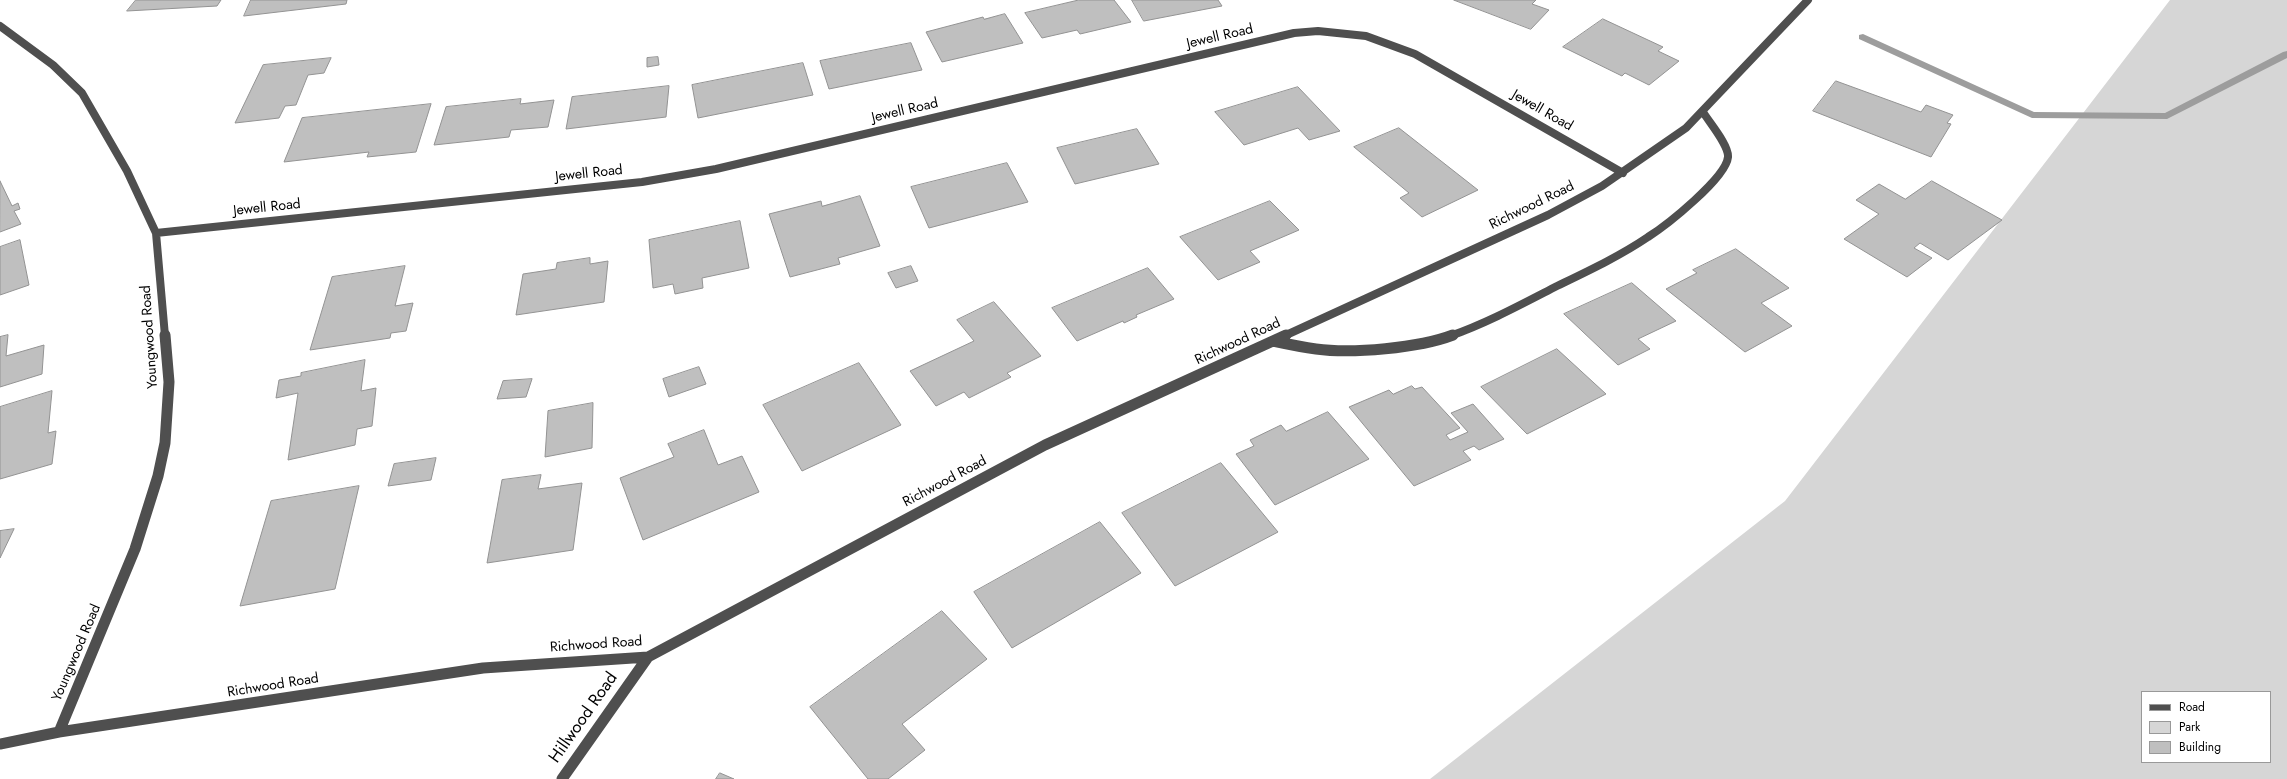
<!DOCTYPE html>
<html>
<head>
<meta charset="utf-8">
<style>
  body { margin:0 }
  #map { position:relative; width:2287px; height:779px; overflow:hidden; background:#fff; font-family:Jost,sans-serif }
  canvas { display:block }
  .legend { position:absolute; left:2141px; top:691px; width:130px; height:72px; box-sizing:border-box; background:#fff; border:1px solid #999; margin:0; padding:5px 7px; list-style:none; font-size:12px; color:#000 }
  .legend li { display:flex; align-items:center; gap:8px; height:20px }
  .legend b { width:20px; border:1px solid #999 }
</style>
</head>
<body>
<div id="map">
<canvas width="2287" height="779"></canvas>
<ul class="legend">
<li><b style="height:5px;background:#4f4f4f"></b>Road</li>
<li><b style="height:11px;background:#d6d6d6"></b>Park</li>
<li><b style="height:11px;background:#bfbfbf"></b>Building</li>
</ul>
</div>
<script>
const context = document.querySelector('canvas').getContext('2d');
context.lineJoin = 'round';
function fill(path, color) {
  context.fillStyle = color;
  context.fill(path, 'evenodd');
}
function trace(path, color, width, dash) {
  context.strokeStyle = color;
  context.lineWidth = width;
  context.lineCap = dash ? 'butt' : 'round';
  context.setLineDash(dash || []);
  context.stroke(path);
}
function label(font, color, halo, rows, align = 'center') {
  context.font = font + ' Jost,sans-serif';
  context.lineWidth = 3.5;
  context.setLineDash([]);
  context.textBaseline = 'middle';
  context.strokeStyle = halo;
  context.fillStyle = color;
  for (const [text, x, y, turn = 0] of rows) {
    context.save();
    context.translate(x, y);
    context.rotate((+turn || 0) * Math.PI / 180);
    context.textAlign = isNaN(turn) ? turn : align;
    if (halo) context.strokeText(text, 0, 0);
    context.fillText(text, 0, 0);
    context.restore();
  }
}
fill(new Path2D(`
  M2170,0H2287V779H1430L1785,501ZM2142,692H2270V762H2142Z`), '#d6d6d6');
fill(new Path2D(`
  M1863,34L2034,112L2165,113L2283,52L2287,51V58L2167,119L2032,118L1859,39V35Z`), '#9d9d9d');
const building = new Path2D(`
  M136,0H221L217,6L127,11Z
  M251,0H347L346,4L244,16Z
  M1079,0H1114L1131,22L1080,34L1077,30L1042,38L1025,13Z
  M1132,0H1218L1222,6L1144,21Z
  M1454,0H1536L1532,4L1549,10L1531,29Z
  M1005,14L1023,43L942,62L926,32L983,17L984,19Z
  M1603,19L1663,47L1658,51L1679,61L1649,85L1625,73L1622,76L1563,47Z
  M911,43L922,70L829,89L820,61Z
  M658,57L659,65L647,67V58Z
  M331,58L324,73L308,75L296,105L285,106L279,118L235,123L263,65Z
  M803,63L813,95L698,118L692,85Z
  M1836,81L1921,112L1926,105L1953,115L1947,123L1951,124L1931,157L1813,111Z
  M669,86L666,117L566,129L572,97Z
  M1298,87L1340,131L1309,140L1298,128L1244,145L1215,112Z
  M521,99L520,104L554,100L548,127L511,130L509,137L434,145L446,107Z
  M431,104L416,152L367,157L369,152L284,162L302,118Z
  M1399,128L1478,190L1422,217L1400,198L1409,193L1354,147Z
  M1137,129L1159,164L1075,184L1057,148Z
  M1007,163L1028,202L929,228L911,187Z
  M0,181L12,206L18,203L20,209L14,211L21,224L0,232Z
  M1932,181L2002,220L1948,260L1920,243L1914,248L1932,258L1907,277L1844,239L1879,214L1856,200L1879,184L1905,199Z
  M860,196L880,246L838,258L840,264L790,277L769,214L821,201L822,206Z
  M1270,201L1299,230L1250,251L1260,262L1218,280L1180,237Z
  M740,221L749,268L702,278L703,288L675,294L673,284L653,288L649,240Z
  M20,240L29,285L0,295V247Z
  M1736,249L1789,288L1761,303L1792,326L1745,352L1666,289L1697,273L1693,270Z
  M590,258V264L608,261L604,302L516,315L523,274L556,269L557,263Z
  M405,266L395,306L413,303L406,331L391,333L390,338L310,350L332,277Z
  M911,266L918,281L896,288L888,273Z
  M1148,268L1174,299L1136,315L1137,317L1124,323L1123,321L1077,341L1052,308Z
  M1632,283L1676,321L1638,339L1650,349L1618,365L1564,314Z
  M994,302L1041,356L1007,373L1011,377L969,398L964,392L936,406L910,371L974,341L957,320Z
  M8,335L6,356L44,345L42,374L0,387V337Z
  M1557,349L1606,394L1527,434L1481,387Z
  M365,360L361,391L376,388L372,426L357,429L355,445L288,460L298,393L276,398L279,380L301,376V373Z
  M859,363L901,425L802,471L763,405Z
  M699,367L706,384L669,397L663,379Z
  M532,379L526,397L497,399L503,381Z
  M1412,386L1415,389L1422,387L1460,428L1446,435L1450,440L1468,432L1451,413L1473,404L1504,439L1479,450L1474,446L1463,451L1471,460L1414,486L1349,407L1389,390L1393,394Z
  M52,391L48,433L56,431L52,464L0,479V407Z
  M593,403L592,448L545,457L548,411Z
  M1328,412L1369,459L1275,505L1236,454L1254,446L1250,440L1281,425L1286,431Z
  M704,430L718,465L742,456L759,492L643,540L620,478L674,457L668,444Z
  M436,458L431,480L388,486L394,464Z
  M1221,463L1278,532L1175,586L1122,513Z
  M541,475L538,489L582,483L573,550L487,563L502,480Z
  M359,486L335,589L240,606L271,501Z
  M1100,522L1141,573L1012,648L974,592Z
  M14,529L0,558V531Z
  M942,611L987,659L902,724L925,750L888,779H868L810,707Z
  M720,773L734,779H716Z`);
fill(building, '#bfbfbf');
trace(building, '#939393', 1);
trace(new Path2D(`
  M0,26L53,65L82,93L127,171L156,233L165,336
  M156,233L642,182L716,169L1294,33L1318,31L1366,36L1415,54L1623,173
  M1284,336L1548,215L1602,186L1686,128L1808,0
  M1450,336C1487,323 1522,304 1557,286C1588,271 1620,256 1648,237C1667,225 1726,178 1728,157C1729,145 1709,122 1703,112`), '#4f4f4f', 8);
trace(new Path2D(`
  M1273,341C1287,344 1301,347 1316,349C1352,354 1419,348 1453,335
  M59,732L135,549L158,476L165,443L169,382L165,335
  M0,744L59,732L483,668L648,657L1045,445L1286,335
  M562,779L648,657`), '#4f4f4f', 11);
label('14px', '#000', '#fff', [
  ["Jewell Road",1220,37,-13],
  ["Jewell Road",905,111,-13],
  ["Jewell Road",1542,111,30],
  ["Jewell Road",589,174,-6],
  ["Richwood Road",1532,206,-26],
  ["Jewell Road",267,208,-6],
  ["Youngwood Road",150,337,-94],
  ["Richwood Road",1238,342,-25],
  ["Richwood Road",945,482,-28],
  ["Richwood Road",596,645,-4],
  ["Youngwood Road",77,653,-67],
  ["Richwood Road",273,686,-9]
]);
label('17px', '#000', '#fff', [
  ["Hillwood Road",584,718,-55]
]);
</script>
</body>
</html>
